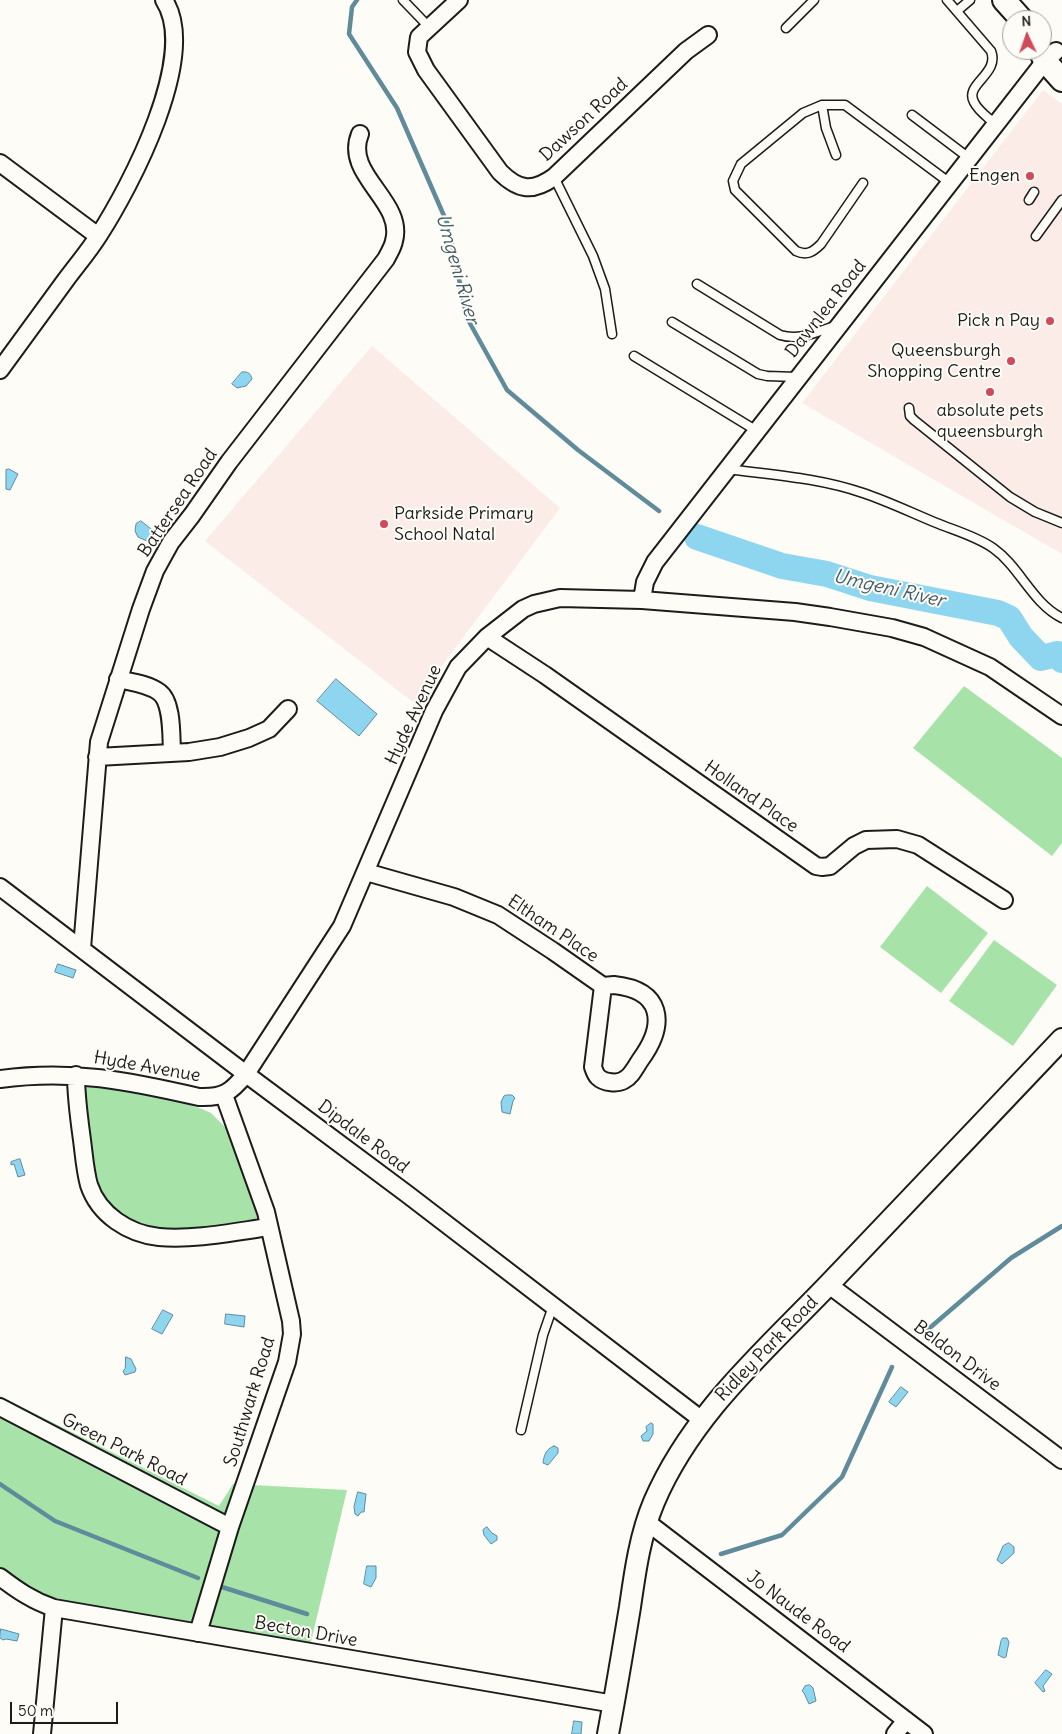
<!DOCTYPE html>
<html>
<head>
<meta charset="utf-8">
<style>
  body { margin:0 }
  #map { position:relative; width:1062px; height:1734px; overflow:hidden; background:#fdfcf7; font-family:Delius,sans-serif }
  canvas { display:block }
  .north { position:absolute; left:1002px; top:10px; width:50px; height:50px; box-sizing:border-box; background:#fdfcf7; border:1px solid #a3a29f; border-radius:50%; rotate:357deg; font-size:14px; font-weight:700; line-height:20px; text-align:center; color:#1c1c1c }
  .north::after { content:''; display:block; margin:auto; width:18px; height:22px; background:#d1495b; clip-path:polygon(50% 0,100% 100%,50% 72%,0 100%) }
  .scale { position:absolute; left:10px; top:1702px; width:108px; height:22px; box-sizing:border-box; border:2px solid #1c1c1c; border-top:0; padding-left:6px; font-size:15px; line-height:18px; white-space:nowrap; color:#1c1c1c; -webkit-text-stroke:4px #fdfcf7; paint-order:stroke }
</style>
</head>
<body>
<div id="map">
<canvas width="1062" height="1734"></canvas>
<div class="north">N</div>
<div class="scale">50 m</div>
</div>
<script>
const context = document.querySelector('canvas').getContext('2d');
context.lineJoin = 'round';
function fill(path, color) {
  context.fillStyle = color;
  context.fill(path, 'evenodd');
}
function trace(path, color, width, dash) {
  context.strokeStyle = color;
  context.lineWidth = width;
  context.lineCap = dash ? 'butt' : 'round';
  context.setLineDash(dash || []);
  context.stroke(path);
}
function label(font, color, halo, rows, align = 'center') {
  context.font = font + ' Delius,sans-serif';
  context.lineWidth = 4;
  context.setLineDash([]);
  context.textBaseline = 'middle';
  context.strokeStyle = halo;
  context.fillStyle = color;
  for (const [text, x, y, turn = 0] of rows) {
    context.save();
    context.translate(x, y);
    context.rotate((+turn || 0) * Math.PI / 180);
    context.textAlign = isNaN(turn) ? turn : align;
    if (halo) context.strokeText(text, 0, 0);
    context.fillText(text, 0, 0);
    context.restore();
  }
}
fill(new Path2D(`
  M1043,90L1062,104V554L802,403Z
  M372,346L560,508L414,703L205,541Z`), '#fbece7');
fill(new Path2D(`
  M964,686L1062,758V843L1052,856L913,748Z
  M927,886L988,933L941,993L880,947Z
  M994,940L1057,985L1013,1046L949,1001Z
  M89,1085L118,1088L175,1100L202,1109L211,1113L224,1126L234,1141L259,1212L258,1217L251,1221L233,1227L152,1231L118,1217L98,1190L89,1158L82,1094Z
  M0,1396L219,1506L233,1484L347,1490L310,1646L80,1609L37,1594L0,1568Z`), '#a7e3a9');
const water = new Path2D(`
  M242,372C248,371 251,374 252,379L246,386L237,388L232,384Z
  M9,469L18,474L10,490L6,489V470Z
  M141,521L155,532L149,542L138,537L135,531L136,524Z
  M336,679L377,714L359,736L317,701Z
  M58,964L76,970L73,978L55,972Z
  M507,1095H512L515,1098L513,1101L510,1114L502,1112L501,1102L504,1096Z
  M20,1159L25,1175L18,1177L14,1164L11,1165V1162Z
  M163,1310L173,1315L162,1334L152,1329Z
  M226,1314L245,1316L244,1327L225,1324Z
  M126,1357L131,1359L136,1369L135,1372L125,1375L123,1371L125,1369Z
  M901,1387L908,1392L896,1407L889,1402Z
  M651,1423L653,1424V1434L649,1441H643L641,1436L647,1431L646,1427Z
  M554,1446L558,1448V1453L548,1465L543,1463C544,1455 546,1449 554,1446Z
  M358,1492L366,1494L364,1512H361L358,1516L355,1514L354,1507Z
  M487,1527L492,1533L497,1536V1540L491,1544L484,1535L483,1530Z
  M1009,1543L1014,1547V1553L1002,1564L997,1560L1003,1546Z
  M367,1566H376V1578L371,1587L364,1584Z
  M1,1629L19,1634L17,1641L6,1639L3,1640L0,1638Z
  M1003,1638H1007L1009,1642L1006,1657L1004,1658L998,1655L1001,1641Z
  M1046,1670L1052,1674L1043,1686L1045,1691L1043,1692L1035,1683Z
  M810,1685L813,1688L816,1701L809,1704L804,1693L802,1691L805,1686Z
  M574,1721L582,1722L581,1734H572Z`);
fill(water, '#8ed5ef');
trace(water, '#608b9b', 1);
trace(new Path2D(`
  M357,0L352,7L349,34L397,108L448,225L467,318L507,390L578,450L659,511
  M925,1332L1011,1258L1062,1226
  M0,1484L55,1521L198,1578
  M721,1554L782,1535L842,1477L892,1367
  M222,1587L307,1614`), '#608b9b', 4.5);
trace(new Path2D(`
  M697,537L782,566L827,574L870,588L998,613L1009,618L1021,637L1041,658L1057,654L1062,660`), '#8ed5ef', 26);
const service = new Path2D(`
  M403,0L429,27
  M947,0L991,51C1000,74 964,84 974,102C978,111 989,118 996,125
  M957,11L970,0
  M786,28L814,0
  M822,105L826,128L836,155
  M912,115L969,158
  M554,177L593,256L605,289L612,334
  M863,183L821,244C813,252 807,256 796,251L735,190L733,181L741,164L803,113L822,105H845L950,183
  M1029,200L1034,192
  M1036,236L1062,200
  M697,284L780,335C800,341 816,332 835,326
  M672,322L758,374L767,376L797,377
  M634,356L757,431
  M909,408L910,416L914,420L1010,497L1035,512L1062,523
  M728,469C773,475 820,478 863,493C887,501 910,512 934,522C953,530 976,536 993,548C1020,567 1032,603 1062,618
  M521,1430L543,1335L553,1306`);
const minor = new Path2D(`
  M459,0L419,37L417,52L426,70L500,172C519,191 533,192 554,177L686,51L708,35
  M0,163L98,236
  M0,370C22,340 43,311 65,281C76,266 89,251 99,235C130,187 200,55 164,0
  M642,600L645,582L655,562L1045,61L1056,51
  M487,637L545,675L816,866L822,867L830,866L854,846L866,840L897,839L918,845L1004,900
  M118,679C131,682 148,684 159,692C173,702 171,736 172,752
  M97,757L189,752L220,747L249,738L269,729L288,709
  M366,872L454,897L498,915L553,951L603,986
  M0,887L246,1074L407,1194L702,1420
  M82,948L99,742L141,609L155,571L171,542L192,515L229,462L386,259C389,253 393,247 394,241C405,201 343,175 360,134
  M614,985C662,990 667,1023 641,1059C636,1066 632,1076 624,1080C618,1084 604,1083 598,1077C596,1075 594,1070 593,1067L603,986Z
  M76,1075C76,1097 79,1118 82,1140C84,1155 85,1171 89,1185C99,1215 129,1234 159,1237C195,1240 233,1232 269,1227
  M0,1079C72,1069 129,1081 199,1097C224,1098 231,1092 246,1074L342,926L434,711L458,667L487,637L523,609L534,604L560,598L642,600L795,612L830,617L892,628L924,637L990,667L1062,716
  M829,1285L1062,1460
  M0,1407L230,1527
  M647,1522L924,1734
  M0,1577C17,1590 33,1601 54,1608L614,1704
  M198,1633L230,1527L287,1362L292,1334L291,1321L266,1212L224,1095
  M42,1734L54,1608
  M895,1734L906,1720`);
const tertiary = new Path2D(`
  M608,1734C616,1692 623,1649 630,1607C635,1572 640,1535 654,1502C692,1413 765,1351 831,1282C908,1202 985,1120 1062,1039`);
const secondary = new Path2D(`
  M1004,0L1022,20
  M1040,50L1045,61L1062,80`);
trace(service, '#1c1c1c', 11);
trace(minor, '#1c1c1c', 20);
trace(tertiary, '#1c1c1c', 24);
trace(secondary, '#1c1c1c', 26);
trace(service, '#fdfcf7', 8);
trace(minor, '#fdfcf7', 16);
trace(tertiary, '#fdfcf7', 20);
trace(secondary, '#fdfcf7', 22);
for (const [x, y, r, color] of [
  [1030,176,5,"#d1495b"],
  [1050,321,5,"#d1495b"],
  [1011,361,5,"#d1495b"],
  [990,392,5,"#d1495b"],
  [384,524,5,"#d1495b"]
]) {
  const dot = new Path2D();
  dot.arc(x, y, r, 0, 2 * Math.PI);
  context.fillStyle = color;
  context.fill(dot);
  trace(dot, '#fdfcf7', 2);
}
label('18px', '#1c1c1c', '#fdfcf7', [
  ["Dawson Road",584,120,-43],
  ["Dawnlea Road",826,309,-52],
  ["Battersea Road",178,503,-56],
  ["Hyde Avenue",414,715,-65],
  ["Holland Place",751,797,35],
  ["Eltham Place",553,929,34],
  ["Hyde Avenue",147,1067,10],
  ["Dipdale Road",363,1137,37],
  ["Ridley Park Road",767,1349,-46],
  ["Beldon Drive",957,1356,37],
  ["Southwark Road",250,1402,-73],
  ["Green Park Road",124,1450,27],
  ["Jo Naude Road",798,1612,37],
  ["Becton Drive",306,1632,10]
]);
label('18px', '#1c1c1c', '#fdfcf7', [
  ["Engen",1020,176],
  ["Pick n Pay",1040,321],
  ["Queensburgh",1001,351],
  ["Shopping Centre",1001,372],
  ["absolute pets",990,411,"center"],
  ["queensburgh",990,432,"center"],
  ["Parkside Primary",394,514,"left"],
  ["School Natal",394,535,"left"]
], 'right');
label('italic 19px', '#445d66', '#fdfcf7', [
  ["Umgeni River",457,269,74],
  ["Umgeni River",889,589,13]
]);
</script>
</body>
</html>
